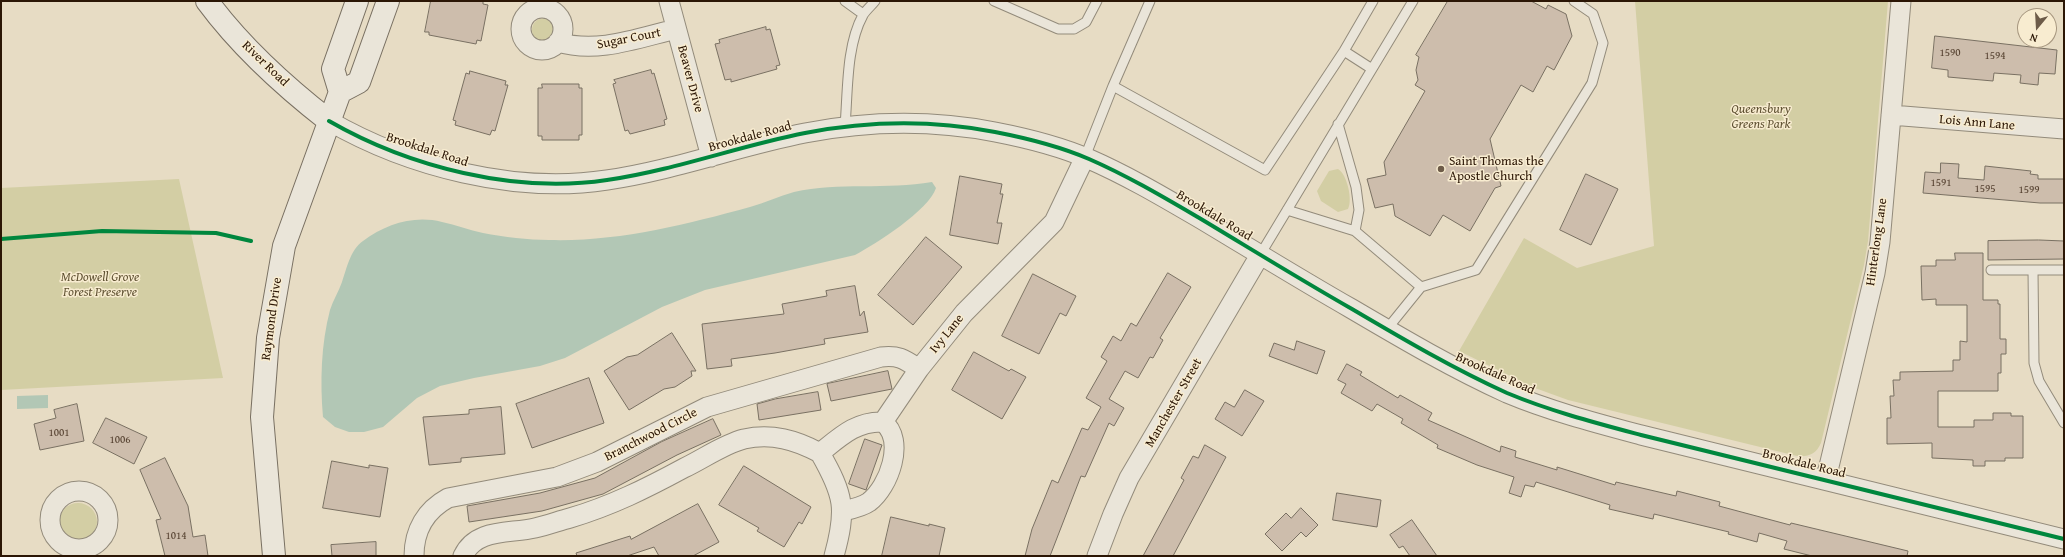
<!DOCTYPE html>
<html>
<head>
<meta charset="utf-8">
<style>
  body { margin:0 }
  #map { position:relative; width:2065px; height:557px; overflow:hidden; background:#e7dcc4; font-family:"Gentium Book Plus",serif }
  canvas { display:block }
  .frame { position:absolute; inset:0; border:2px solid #2b1605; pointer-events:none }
  .north { position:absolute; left:2017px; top:8px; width:40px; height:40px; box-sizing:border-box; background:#f8ecd0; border:1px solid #a6967f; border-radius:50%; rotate:198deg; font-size:11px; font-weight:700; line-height:16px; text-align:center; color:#2b1605 }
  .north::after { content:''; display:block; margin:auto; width:14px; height:18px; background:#6d5b48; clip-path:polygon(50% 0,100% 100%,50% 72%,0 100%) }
</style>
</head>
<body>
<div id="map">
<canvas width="2065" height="557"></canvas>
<div class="frame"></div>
<div class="north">N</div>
</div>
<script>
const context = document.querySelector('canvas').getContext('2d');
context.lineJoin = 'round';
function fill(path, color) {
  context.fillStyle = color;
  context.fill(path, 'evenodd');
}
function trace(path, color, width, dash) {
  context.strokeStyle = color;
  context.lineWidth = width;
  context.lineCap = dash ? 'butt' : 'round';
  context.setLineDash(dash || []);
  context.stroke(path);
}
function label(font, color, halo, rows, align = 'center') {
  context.font = font + ' "Gentium Book Plus",serif';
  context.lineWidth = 3;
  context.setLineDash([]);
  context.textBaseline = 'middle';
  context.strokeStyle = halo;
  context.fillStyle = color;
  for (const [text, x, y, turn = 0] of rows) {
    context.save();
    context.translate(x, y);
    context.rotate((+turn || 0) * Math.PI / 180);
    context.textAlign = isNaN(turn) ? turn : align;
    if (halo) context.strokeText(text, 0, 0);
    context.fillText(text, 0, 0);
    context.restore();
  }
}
fill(new Path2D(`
  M1635,1H1888L1868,241L1864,265L1821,443C1816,454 1809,457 1797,456L1568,400L1535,388L1459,351L1524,238L1577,268L1654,246Z
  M532 30a12 12 0 1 1 24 0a12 12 0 1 1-24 0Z
  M1338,169C1347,174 1353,200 1348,209L1338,212L1321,201L1317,191L1329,171Z
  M179,179L223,378L1,390V188Z
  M59 522a19 19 0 1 1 38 0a19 19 0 1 1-38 0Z`), '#d3cea4');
fill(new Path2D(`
  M932,182L936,188C929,210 876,244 855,255L705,290L662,307L565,358L540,366L474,378L440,386L417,398L383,427L364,432H349L335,427L323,417C320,382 321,344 330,310C333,300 339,291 342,282C347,268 350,250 363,241C386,224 414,215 442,222C456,225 469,230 483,233C504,237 528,240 549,240C617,242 684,225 750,207C765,203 779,196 794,192C839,182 887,190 932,182Z
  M48,395V408L17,409V396Z`), '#b2c7b5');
const building = new Path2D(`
  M431,1H483V4L488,5L481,41L477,40L476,44L429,35V32H425Z
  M1448,1H1531L1546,9L1548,5L1566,14L1572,36L1554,70L1547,66L1533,92L1521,85L1490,139L1501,186L1495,188L1470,231L1443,215L1430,236L1395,216L1393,204L1375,208L1367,179L1386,175L1384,162L1425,91L1415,85L1418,80L1416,70L1419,57L1416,55Z
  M766,27V30L770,29L780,65L776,66L777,69L731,82V79L725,80L715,44L720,43L719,40Z
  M1935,36L2057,50L2055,74L2039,73L2038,85L2020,83L2021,75L1994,73L1993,81L1948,77V70L1932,68Z
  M651,70L652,74L654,73L667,119L664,120L665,125L630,134L628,130L625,131L613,84L616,83L614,80Z
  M470,71L506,81L505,85H508L495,131L492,130L490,135L455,125L456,121L453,120L466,73L469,74Z
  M542,84H579V88H582V135H579V140H542V136H538V88H542Z
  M1941,163L1959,164L1958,178L1984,180L1985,166L2031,171L2030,174L2038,175V179H2064V203H2040L1923,193L1925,172L1940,173Z
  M1586,174L1618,189L1591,245L1560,230Z
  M960,176L1002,184L1000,194H1003L997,223H1002L998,244L950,235Z
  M926,237L962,267L913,325L878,295Z
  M2039,240L2064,241V259L1988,260V241Z
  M1955,253H1983V300H1998V304H2000V339H2006V354H2001V373H1998V391H1938V427H1974V420H1993V413H2011V416H2023V458H2005V461H1985V466H1973V460L1932,458V443L1887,444V418H1891L1890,396H1894L1893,380H1900V372L1953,371V360H1960V341L1967,342V305H1936V299L1922,300L1921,266H1936V260H1955Z
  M1168,273L1191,287L1160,338L1163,340L1153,358L1150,357L1138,378L1125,371L1109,399L1124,408L1114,426L1109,423L1085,477L1081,476L1050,556H1025L1032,529L1052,480L1058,483L1082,428L1088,430L1101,407L1086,398L1107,361L1101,357L1113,336L1121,341L1131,323L1136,326Z
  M1033,274L1076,296L1066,316L1060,313L1039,354L1002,336Z
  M855,286L860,316L864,311L868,332L824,339L825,344L775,353L731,359L732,366L707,369L702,324L784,314L782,304L827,296L826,291Z
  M672,333L696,371H691L692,376L675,387L664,389L629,410L604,371L627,357L637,355Z
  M1297,341L1325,351L1317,374L1269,356L1274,343L1294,350Z
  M974,352L1009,371L1011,369L1026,377L1002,419L952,390Z
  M1347,364L1362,372L1360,375L1398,398L1400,395L1432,413L1428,420L1500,452L1501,446L1516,451L1515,457L1557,470V467L1615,485L1616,482L1676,496L1677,491L1720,502L1719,506L1790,525L1791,523L1908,551L1907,556H1812L1784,549L1787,541L1759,533L1757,542L1728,534L1729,532L1654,514L1653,519L1609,509L1610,505L1536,482L1534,487L1525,485L1521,497L1509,493L1514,477L1477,465L1437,448L1438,445L1401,423L1403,419L1377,404L1372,411L1341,393L1346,384L1338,380Z
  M888,371L892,389L831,401L827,384Z
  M589,378L604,423L532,448L516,404Z
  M1245,390L1264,401L1242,436L1215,419L1225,402L1234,407Z
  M818,392L821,410L759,420L757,404L775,399Z
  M77,404L84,441L40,450L34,424L56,418L54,410Z
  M501,407L505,454L461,458V462L429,465L423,417L469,414V410Z
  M106,418L147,437L134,464L93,443Z
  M713,419L721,435L677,455L603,494L542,511L469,522L467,506L540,493L595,478L661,442Z
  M865,439L882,445L866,490L849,484Z
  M1205,445L1226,457L1173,556H1143L1184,480L1181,478L1193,456L1198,458Z
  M165,458L188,506L193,537L205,535L208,556H165L156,520L161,519L140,470Z
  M332,461L369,468V465L388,468L380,517L323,508Z
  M744,466L811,507L802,524L799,522L784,547L757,531L759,528L719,505Z
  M1337,493L1381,500L1377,527L1333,520Z
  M698,504L719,542L693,556H659L654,547L627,556H577L576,553L630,536L631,539Z
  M1301,508L1318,525L1306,537L1301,532L1282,551L1265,534L1286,513L1291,518Z
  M891,517L929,526V524L945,528L939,556H882Z
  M1412,520L1437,556H1410L1403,546L1399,548L1390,535Z
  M376,542V556H332L331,545Z`);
fill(building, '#cdbdac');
trace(building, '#797062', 1);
const lane = new Path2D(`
  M845,1L863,14
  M994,1L1058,29H1074L1086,22L1097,1
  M1150,1L1113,86L1265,170L1344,51L1373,1
  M1372,69L1413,1
  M1338,124L1356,187L1359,210L1355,231
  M845,126C848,91 846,46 863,15C866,10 872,5 875,1
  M1085,157L1113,86
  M1287,210L1355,231L1421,287
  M1260,255L1372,69L1344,51
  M1991,270H2064
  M2033,270L2034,363L2039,381L2064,423
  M1387,329L1421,287L1476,270L1592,83L1603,43L1593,14L1574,1`);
const street = new Path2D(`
  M669,1L711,157
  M521 29a21 21 0 1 1 42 0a21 21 0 1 1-42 0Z
  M558,42C597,54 638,38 676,29
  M1891,115L2064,129
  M329,121C409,167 515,194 607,180C675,170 739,146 805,133C867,121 933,120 995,132C1026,138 1059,146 1089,159C1128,176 1165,198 1201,219C1251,249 1301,280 1352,309C1403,339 1454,369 1507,393C1550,411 1596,423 1641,435L2064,539
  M883,422L919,369L964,313L1054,222L1085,157
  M820,453C844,495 847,509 834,556
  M1826,479L1875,273L1880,242L1901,1
  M50 520a29 29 0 1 1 58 0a29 29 0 1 1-58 0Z
  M843,511C852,509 862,507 869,502C889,487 906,440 883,422
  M414,556C414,530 426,510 448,498L557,477L597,462L707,407L881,357C899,355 904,359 919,369
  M463,556C476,528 509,534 535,528C547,525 559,521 570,518C611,506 647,488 684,468C703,459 724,444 744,439C772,433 796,440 820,453C840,437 856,421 883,422
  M1097,556L1113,514L1129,478L1260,255`);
const secondary = new Path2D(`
  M207,1C241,47 284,86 329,121
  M340,92L359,82L388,1
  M274,556L262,417L268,338L284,246L340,92L333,69L357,1`);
trace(lane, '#938b7b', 11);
trace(street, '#938b7b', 21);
trace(secondary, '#797062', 24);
trace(lane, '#eae5d9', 9);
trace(street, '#eae5d9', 19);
trace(secondary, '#eae5d9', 22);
trace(new Path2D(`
  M329,121C409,167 515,194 607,180C675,170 739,146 805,133C867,121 933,120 995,132C1026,138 1059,146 1089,159C1128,176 1165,198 1201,219C1251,249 1301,280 1352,309C1403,339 1454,369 1507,393C1550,411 1596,423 1641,435L2064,539
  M1,239L102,231L216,233L251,241`), '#00873e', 4);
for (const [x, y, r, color] of [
  [1441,169,4,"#6d5b48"]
]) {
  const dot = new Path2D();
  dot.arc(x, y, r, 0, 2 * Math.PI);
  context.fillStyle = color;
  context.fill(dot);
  trace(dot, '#f8ecd0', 1.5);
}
label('11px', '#54402f', null, [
  ["1590",1950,53],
  ["1594",1995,56],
  ["1591",1941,183],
  ["1595",1985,189],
  ["1599",2029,190],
  ["1001",59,433],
  ["1006",120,440],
  ["1014",176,536]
]);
label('13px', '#2b1605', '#f8ecd0', [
  ["Sugar Court",629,39,-11],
  ["River Road",265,64,44],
  ["Beaver Drive",690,79,75],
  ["Lois Ann Lane",1977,123,5],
  ["Brookdale Road",750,137,-15],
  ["Brookdale Road",427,150,18],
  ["Brookdale Road",1214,216,31],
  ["Hinterlong Lane",1877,242,-82],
  ["Raymond Drive",272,319,-82],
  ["Ivy Lane",947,334,-51],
  ["Brookdale Road",1495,374,24],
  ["Manchester Street",1174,403,-60],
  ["Branchwood Circle",651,435,-27],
  ["Brookdale Road",1804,464,14]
]);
label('italic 13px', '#605233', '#f8ecd0', [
  ["Queensbury",1761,110],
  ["Greens Park",1761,125],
  ["McDowell Grove",100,278],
  ["Forest Preserve",100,293]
]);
label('13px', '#2b1605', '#f8ecd0', [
  ["Saint Thomas the",1449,162],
  ["Apostle Church",1449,177]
], 'left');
</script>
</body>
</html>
